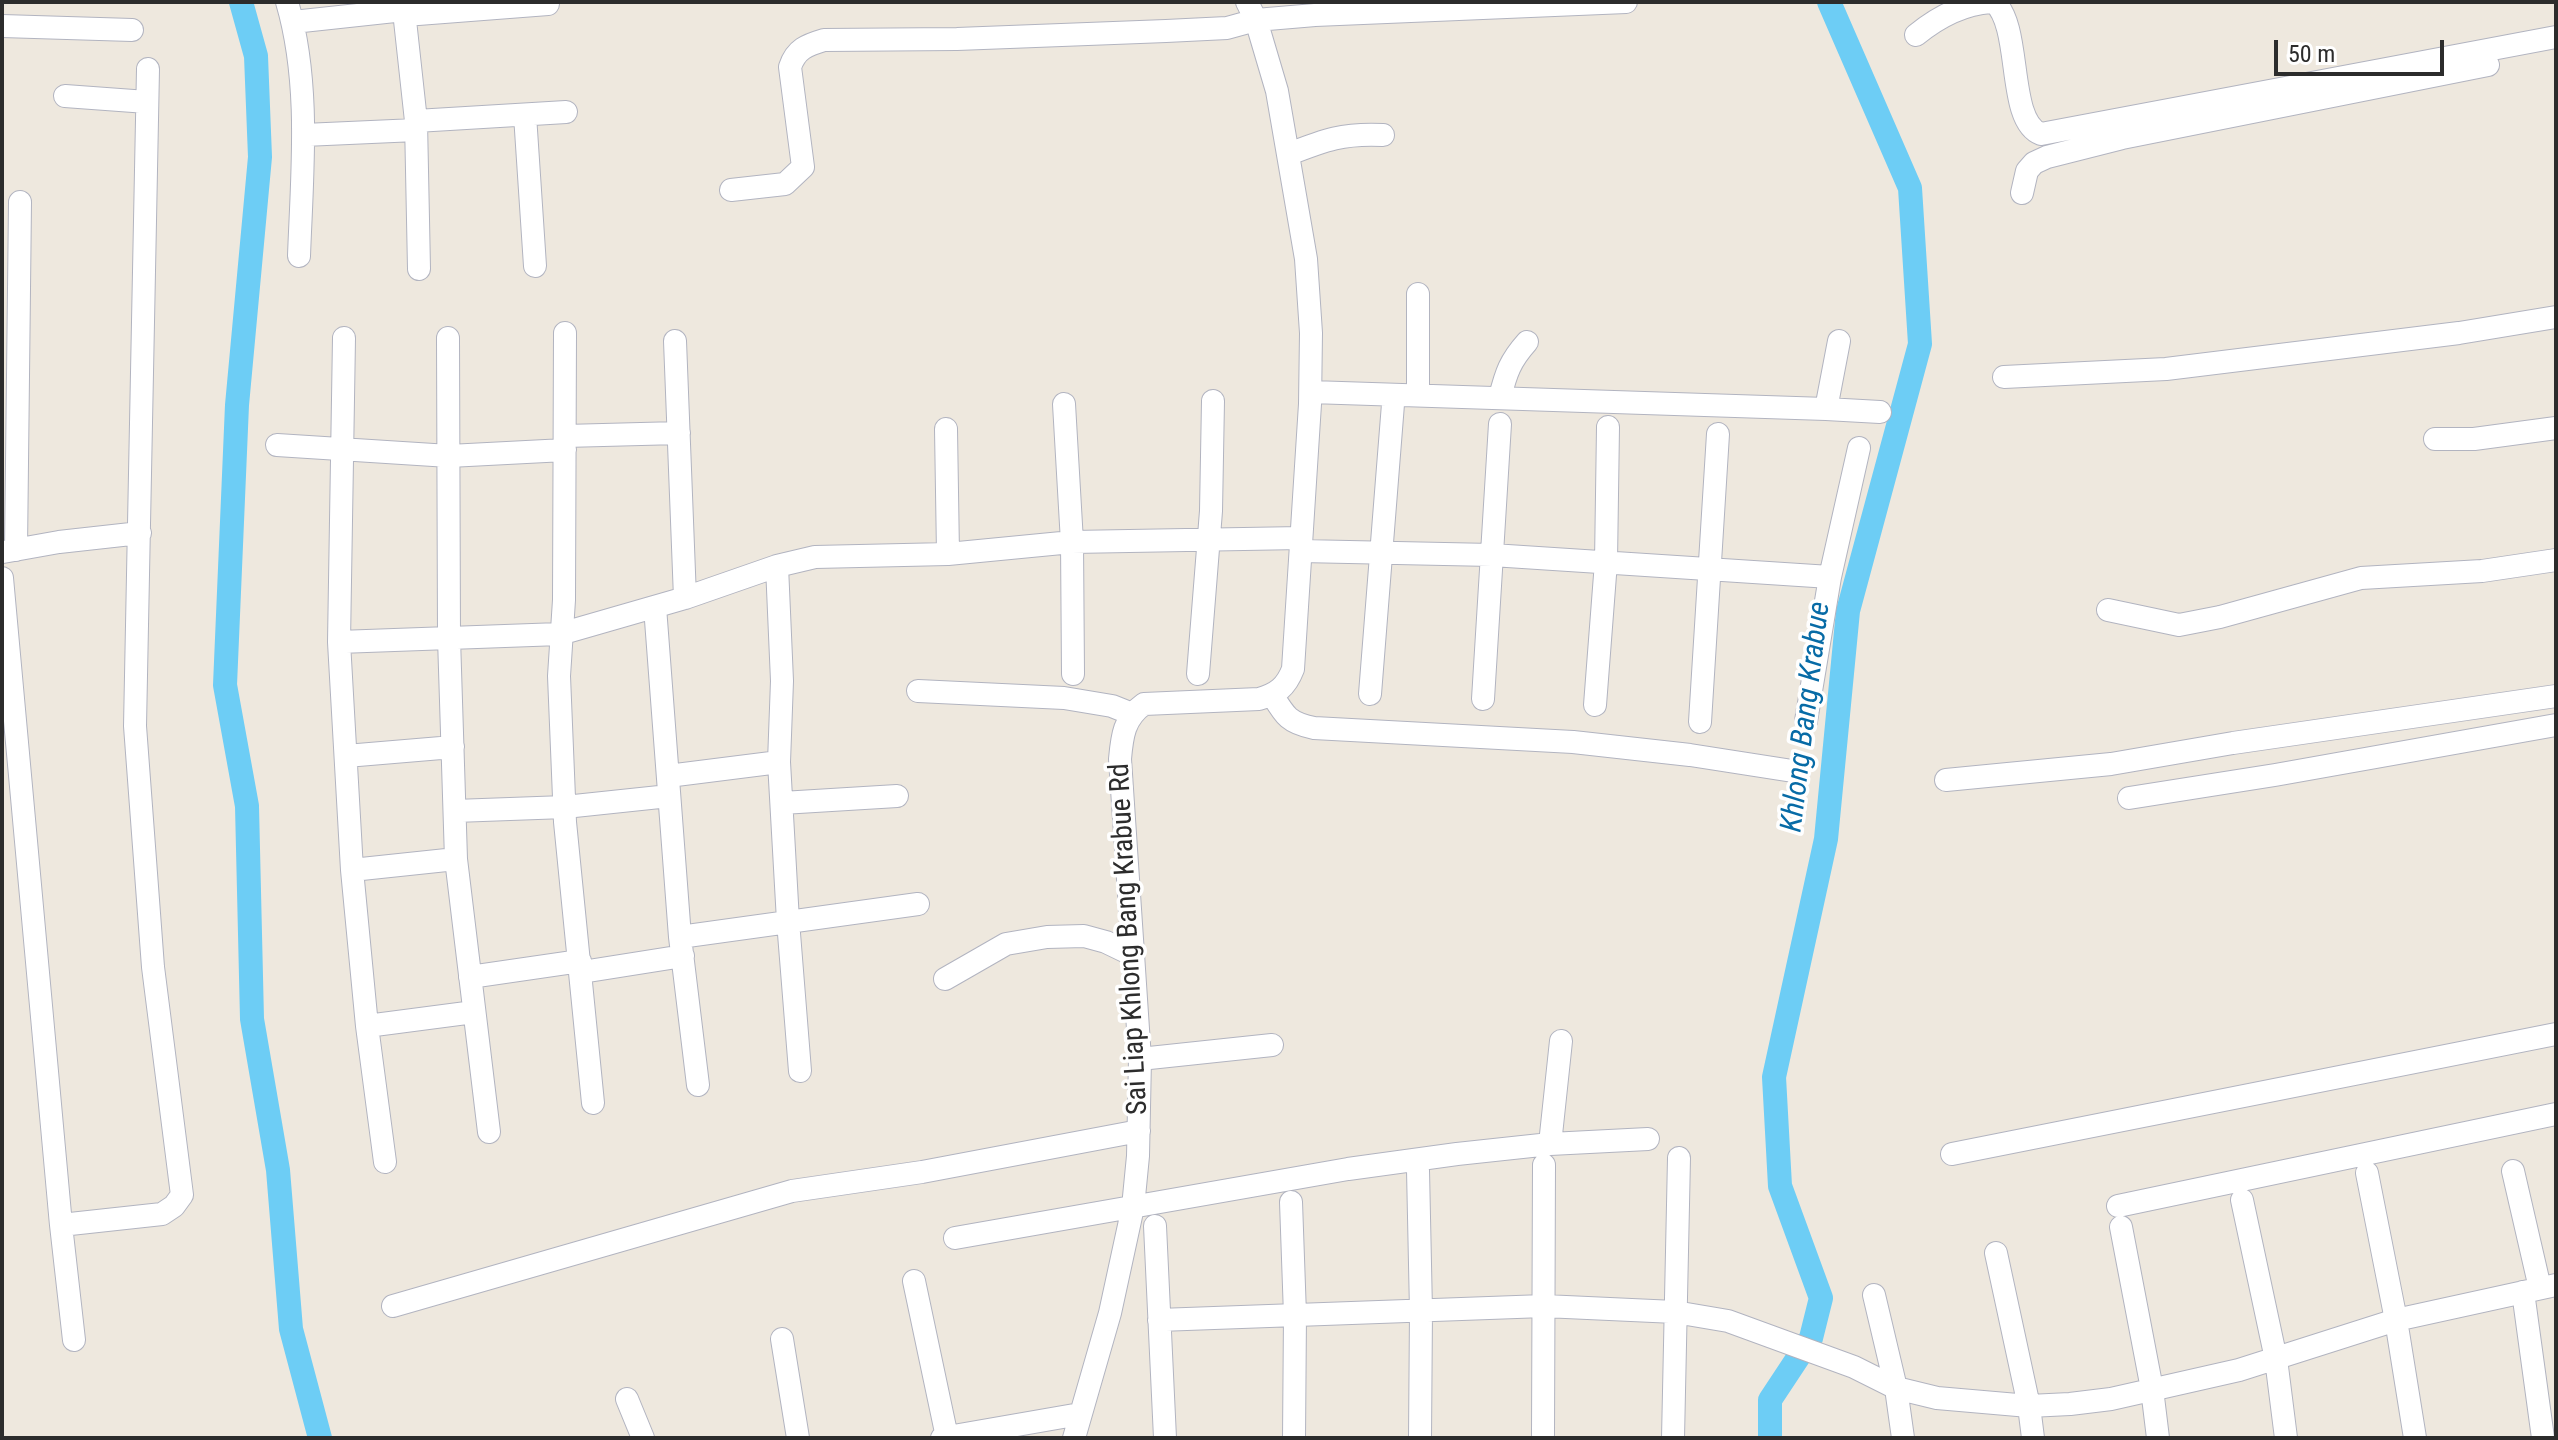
<!DOCTYPE html>
<html>
<head>
<meta charset="utf-8">
<style>
  body { margin:0 }
  #map { position:relative; width:2558px; height:1440px; overflow:hidden; background:#eee8de; font-family:"Roboto Condensed",sans-serif }
  canvas { display:block }
  .frame { position:absolute; inset:0; border:4px solid #2c2c2c; pointer-events:none }
  .scale { position:absolute; left:2274px; top:40px; width:170px; height:36px; box-sizing:border-box; border:4px solid #2c2c2c; border-top:0; padding-left:10px; font-size:24px; line-height:28px; white-space:nowrap; color:#2c2c2c; -webkit-text-stroke:6px #fff; paint-order:stroke }
</style>
</head>
<body>
<div id="map">
<canvas width="2558" height="1440"></canvas>
<div class="frame"></div>
<div class="scale">50 m</div>
</div>
<script>
const context = document.querySelector('canvas').getContext('2d');
context.lineJoin = 'round';
function trace(path, color, width, dash) {
  context.strokeStyle = color;
  context.lineWidth = width;
  context.lineCap = dash ? 'butt' : 'round';
  context.setLineDash(dash || []);
  context.stroke(path);
}
function label(font, color, halo, rows, align = 'center') {
  context.font = font + ' "Roboto Condensed",sans-serif';
  context.lineWidth = 7;
  context.setLineDash([]);
  context.textBaseline = 'middle';
  context.strokeStyle = halo;
  context.fillStyle = color;
  for (const [text, x, y, turn = 0] of rows) {
    context.save();
    context.translate(x, y);
    context.rotate((+turn || 0) * Math.PI / 180);
    context.textAlign = isNaN(turn) ? turn : align;
    if (halo) context.strokeText(text, 0, 0);
    context.fillText(text, 0, 0);
    context.restore();
  }
}
trace(new Path2D(`
  M241,2L256,56L260,157L237,405L225,685L247,806L252,1019L278,1170L291,1329L320,1438
  M1770,1438V1400L1811,1338L1821,1298L1780,1186L1774,1077L1826,839L1848,611L1920,344L1910,188L1829,2`), '#6dcdf5', 24);
const minor = new Path2D(`
  M287,2C311,84 302,173 299,256
  M403,2L416,121L419,269
  M1994,2C2023,27 2006,121 2041,134L2556,37
  M405,15L548,4
  M293,22L404,10
  M2,26L132,30
  M1916,35C1938,17 1962,4 1991,2
  M65,96L147,102
  M525,115L535,266
  M416,121L566,112
  M304,135L416,130
  M1289,154C1325,140 1343,133 1383,135
  M731,190L785,184L803,167L790,67C796,49 807,45 824,40L957,39L1166,31L1227,28L1256,20L1315,15L1626,2
  M2022,193L2027,171L2034,163L2047,157L2122,138L2488,65
  M1418,294V395
  M565,333L564,600L559,676L565,822L593,1103
  M344,338L339,642L352,870L367,1026L385,1162
  M448,338L449,638L456,859L489,1132
  M675,341L685,598
  M2004,377L2166,369L2459,333L2556,317
  M1311,392L1826,409L1839,341
  M1500,397C1506,373 1510,361 1527,342
  M1064,404L1072,542L1073,674
  M1826,409L1880,412
  M946,429L948,554
  M565,436L679,433
  M2435,439H2474L2556,428
  M277,445L449,456L565,450
  M16,550L20,202
  M1301,551L1492,555L1830,577
  M3,552L59,542L140,533
  M777,566L782,681L779,762L788,921L800,1071
  M2,578L61,1225L74,1340
  M655,607L680,937L698,1085
  M2108,610L2179,625L2220,617L2361,578L2482,571L2556,560
  M339,642L560,634L685,598L777,566L815,557L948,554L1072,542L1301,538
  M1198,674L1211,511L1213,401
  M918,691L1064,698L1112,706L1132,714
  M1370,694L1393,404
  M1273,696C1285,716 1289,723 1314,728L1573,742L1690,755L1799,772
  M1483,699L1500,424
  M1595,705L1606,562L1608,427
  M1806,721L1830,577L1859,448
  M1700,722L1718,434
  M346,756L453,747
  M668,776L779,762
  M1946,780L2111,764L2233,743L2556,696
  M2129,798L2275,775L2556,725
  M782,803L897,796
  M455,811L565,807L669,796
  M352,870L456,859
  M680,937L918,904
  M582,972L683,956
  M470,977L580,961
  M945,979L1006,944L1047,937L1084,936L1106,942L1133,955
  M367,1026L474,1012
  M1140,1059L1272,1045
  M1550,1144L1561,1041
  M1952,1154L2556,1034
  M1418,1170L1421,1311L1420,1438
  M2513,1171L2540,1288
  M2367,1173L2396,1320L2415,1438
  M2242,1200L2276,1359L2286,1438
  M1291,1202L1295,1315L1294,1438
  M2118,1206L2556,1114
  M61,1225L162,1214L174,1206L182,1195L153,967L135,726L148,69
  M1155,1226L1165,1438
  M2121,1227L2152,1389L2158,1438
  M955,1238L1348,1169L1457,1154L1550,1144L1648,1139
  M1996,1253L2029,1406L2033,1438
  M914,1281L947,1437
  M2523,1292L2543,1438
  M1874,1295L1896,1388L1903,1438
  M393,1306L792,1191L922,1172L1139,1131
  M1159,1320L1544,1306L1675,1312L1728,1321L1854,1367L1896,1388L1937,1398L2029,1406L2070,1404L2111,1399L2239,1370L2396,1320L2556,1285
  M782,1339L798,1438
  M627,1399L643,1438
  M1543,1435L1544,1165
  M942,1438L1080,1414
  M1074,1438L1110,1313L1133,1207L1138,1156L1140,1059L1120,759C1122,736 1124,718 1144,704L1259,699C1277,694 1286,687 1293,669L1310,404L1311,333L1306,259L1277,91L1256,20L1247,2
  M1673,1438L1679,1158`);
trace(minor, '#b2b4c0', 24);
trace(minor, '#fff', 22);
label('28px', '#2c2c2c', '#fff', [
  ["Sai Liap Khlong Bang Krabue Rd",1130,939,-93]
]);
label('italic 30px', '#076ba6', '#fff', [
  ["Khlong Bang Krabue",1807,717,-83]
]);
</script>
</body>
</html>
